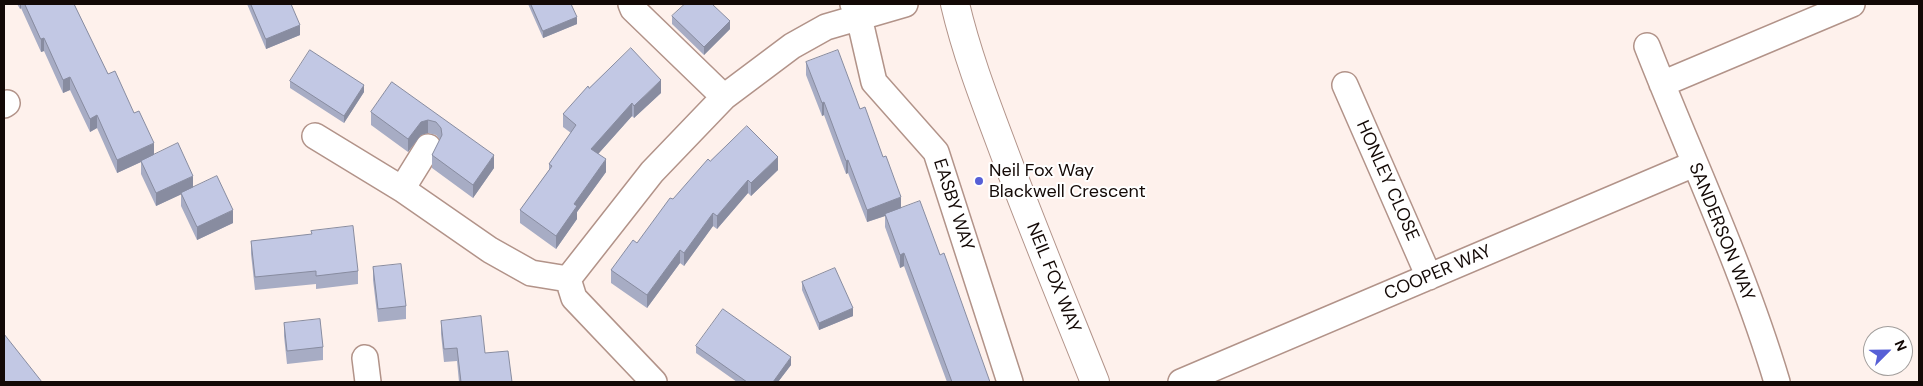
<!DOCTYPE html>
<html>
<head>
<meta charset="utf-8">
<style>
  body { margin:0 }
  #map { position:relative; width:1923px; height:386px; overflow:hidden; background:#fef1ec; font-family:"DM Sans",sans-serif }
  canvas { display:block }
  .frame { position:absolute; inset:0; border:5px solid #130906; pointer-events:none }
  .north { position:absolute; left:1863px; top:326px; width:50px; height:50px; box-sizing:border-box; background:#fff; border:1px solid #a19d9b; border-radius:50%; rotate:67deg; font-size:14px; font-weight:700; line-height:20px; text-align:center; color:#130906 }
  .north::after { content:''; display:block; margin:auto; width:18px; height:22px; background:#565fd6; clip-path:polygon(50% 0,100% 100%,50% 72%,0 100%) }
</style>
</head>
<body>
<div id="map">
<canvas width="1923" height="386"></canvas>
<div class="frame"></div>
<div class="north">N</div>
</div>
<script>
const context = document.querySelector('canvas').getContext('2d');
context.lineJoin = 'round';
function trace(path, color, width, dash) {
  context.strokeStyle = color;
  context.lineWidth = width;
  context.lineCap = dash ? 'butt' : 'round';
  context.setLineDash(dash || []);
  context.stroke(path);
}
function fill(path, color) {
  context.fillStyle = color;
  context.fill(path, 'evenodd');
}
function label(font, color, halo, rows, align = 'center') {
  context.font = font + ' "DM Sans",sans-serif';
  context.lineWidth = 4;
  context.setLineDash([]);
  context.textBaseline = 'middle';
  context.strokeStyle = halo;
  context.fillStyle = color;
  for (const [text, x, y, turn = 0] of rows) {
    context.save();
    context.translate(x, y);
    context.rotate((+turn || 0) * Math.PI / 180);
    context.textAlign = isNaN(turn) ? turn : align;
    if (halo) context.strokeText(text, 0, 0);
    context.fillText(text, 0, 0);
    context.restore();
  }
}
const minor = new Path2D(`
  M631,4L633,9L724,97
  M853,4L859,17L874,82L936,152L1010,382
  M1647,46C1690,156 1743,268 1777,382
  M1662,84L1852,4
  M1345,85L1429,277
  M4,105L7,103
  M315,136L402,189L490,250L531,273L568,279
  M402,189L428,147
  M365,358L368,382
  M654,382L574,298L568,279L652,172L724,97L792,46L826,27L905,4
  M1181,382L1694,164`);
const primary = new Path2D(`
  M955,4C966,51 983,96 1000,141C1030,222 1063,302 1095,382`);
trace(minor, '#b29389', 28);
trace(primary, '#b29389', 30);
trace(minor, '#fff', 25);
trace(primary, '#fff', 28);
fill(new Path2D(`
  M17,4H74L108,74L154,155L193,188L233,223L197,240L181,206V194L156,206L141,174V162L117,173L97,128L90,132L70,90L63,93L44,51L41,52L21,8L20,9Z
  M247,4H291L300,35L266,49Z
  M528,4H571L577,24L543,38Z
  M672,16L730,29L704,55L672,24Z
  M806,62L860,109L901,208L940,255L990,382H947L904,266L900,268L885,227V216L867,222L848,173L846,174L824,115L822,116L806,75Z
  M290,81L364,92L344,123L290,88Z
  M392,82L494,168L473,198L432,168V155L440,140L436,135L428,133L421,135L408,152L371,125V112Z
  M661,93L634,118L632,116L598,154L606,172L577,212V219L556,249L520,223V210L549,170V164L571,133L563,127V114Z
  M710,161L778,170L751,196L748,193L717,229L713,226L684,266L680,263L647,308L611,283V270L637,243Z
  M251,241L358,271V284L316,289V284L255,290L251,254Z
  M373,267L406,306V319L378,322L373,280Z
  M802,282L853,316L819,330L802,290Z
  M441,321L485,353L512,382H459L457,361L444,362L441,334Z
  M284,323L323,347V360L287,364L284,336Z
  M696,346L791,365L778,382H737L696,353Z`), '#a7acc4');
fill(new Path2D(`
  M20,4H21V8L20,9Z
  M577,17V24L543,38V31Z
  M730,21V29L704,55V47Z
  M300,25V35L266,49V39Z
  M44,38V51L41,52V39Z
  M70,77V90L63,93V80Z
  M661,80V93L634,118V106Z
  M364,85V92L344,123V116Z
  M824,102V115L822,116V103Z
  M632,103V116L591,162V149Z
  M97,115V128L90,132V119Z
  M428,120V133L421,135L408,152V139L421,122Z
  M154,143V156L117,173V160Z
  M494,155V168L473,198V185Z
  M778,157V170L751,196V183Z
  M606,159V172L577,212V219L556,249V236L574,204Z
  M848,160V173L846,174V161Z
  M193,176V189L156,206V193Z
  M748,180V193L717,229V216Z
  M901,197V210L885,214V216L867,222V210Z
  M233,210V223L197,240V227Z
  M713,213V226L684,266V253Z
  M680,250V263L647,308V295Z
  M904,253V266L900,268V255Z
  M853,308V316L819,330V323Z
  M791,357V365L778,382H773Z`), '#888ca0');
const building = new Path2D(`
  M25,4H74L108,74L115,71L134,113L139,111L154,143L117,160L97,115L90,119L70,77L63,80L44,38L41,39Z
  M251,4H291L300,25L266,39Z
  M531,4H571L577,17L543,31Z
  M685,4H712L730,21L704,47L672,16Z
  M631,48L661,80L634,106L632,103L591,149L606,159L574,204L577,206L556,236L520,210L552,166L549,164L576,125L563,114L588,86L589,88Z
  M310,50L364,85L344,116L290,81Z
  M838,50L860,109L865,107L883,157L886,156L901,197L867,210L848,160L846,161L824,102L822,103L806,62Z
  M392,82L494,155L473,185L432,155L442,135L441,128L436,122L428,120L421,122L408,139L371,112Z
  M747,126L778,157L751,183L748,180L717,216L713,213L684,253L680,250L647,295L611,270L633,240L637,243L670,198L673,199L708,159L710,161Z
  M178,143L193,176L156,193L141,161Z
  M217,176L233,210L197,227L181,193Z
  M920,201L940,255L944,253L990,382H952L904,253L900,255L885,214Z
  M353,226L358,271L316,276V271L255,277L251,241L312,234L311,231Z
  M401,264L406,306L378,309L373,267Z
  M835,268L853,308L819,323L802,282Z
  M723,309L791,357L773,382H747L696,346Z
  M481,316L485,353L508,351L512,382H461L457,348L444,349L441,321Z
  M320,319L323,347L287,351L284,323Z
  M4,334L42,382H4Z`);
fill(building, '#c2c8e4');
trace(building, '#888ca0', 1);
for (const [x, y, r, color] of [
  [979,181,5,"#565fd6"]
]) {
  const dot = new Path2D();
  dot.arc(x, y, r, 0, 2 * Math.PI);
  context.fillStyle = color;
  context.fill(dot);
  trace(dot, '#fff', 2);
}
label('18px', '#130906', '#fff', [
  ["Neil Fox Way",989,171],
  ["Blackwell Crescent",989,192]
], 'left');
label('18px', '#130906', '#fff', [
  ["HONLEY CLOSE",1387,181,66],
  ["EASBY WAY",953,205,72],
  ["SANDERSON WAY",1721,232,68],
  ["COOPER WAY",1438,273,-23],
  ["NEIL FOX WAY",1053,278,68]
]);
</script>
</body>
</html>
